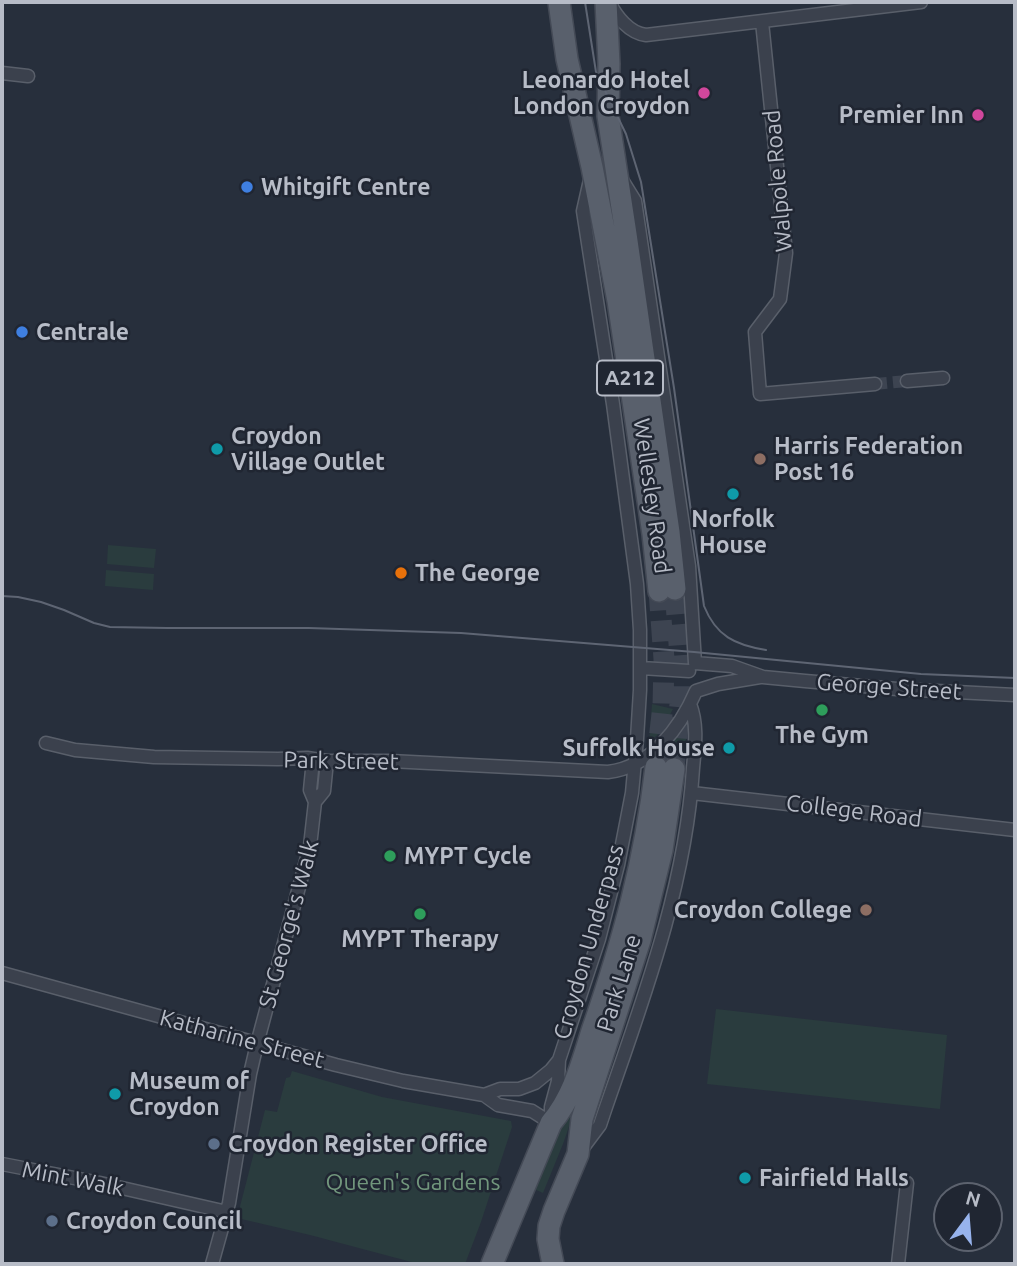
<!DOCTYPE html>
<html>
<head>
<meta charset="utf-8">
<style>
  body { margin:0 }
  #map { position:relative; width:1017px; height:1266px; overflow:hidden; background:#272f3c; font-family:Ubuntu,sans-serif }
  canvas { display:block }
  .frame { position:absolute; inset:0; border:4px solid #b7bcc7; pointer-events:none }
  .north { position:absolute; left:933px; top:1182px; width:70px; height:70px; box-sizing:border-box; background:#202632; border:2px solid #5c626e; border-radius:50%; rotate:16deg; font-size:19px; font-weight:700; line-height:28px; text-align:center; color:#b7bcc7 }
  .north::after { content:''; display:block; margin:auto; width:24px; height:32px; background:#97b3ed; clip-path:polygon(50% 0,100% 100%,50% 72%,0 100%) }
</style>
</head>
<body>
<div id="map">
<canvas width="1017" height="1266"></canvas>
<div class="frame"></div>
<div class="north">N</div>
</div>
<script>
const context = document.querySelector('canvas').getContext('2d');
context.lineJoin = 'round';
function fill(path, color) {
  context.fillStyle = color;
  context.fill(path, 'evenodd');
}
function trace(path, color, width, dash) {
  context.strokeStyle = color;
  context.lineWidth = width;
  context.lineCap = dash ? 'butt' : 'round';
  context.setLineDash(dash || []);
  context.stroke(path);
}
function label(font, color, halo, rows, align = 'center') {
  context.font = font + ' Ubuntu,sans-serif';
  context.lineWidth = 5;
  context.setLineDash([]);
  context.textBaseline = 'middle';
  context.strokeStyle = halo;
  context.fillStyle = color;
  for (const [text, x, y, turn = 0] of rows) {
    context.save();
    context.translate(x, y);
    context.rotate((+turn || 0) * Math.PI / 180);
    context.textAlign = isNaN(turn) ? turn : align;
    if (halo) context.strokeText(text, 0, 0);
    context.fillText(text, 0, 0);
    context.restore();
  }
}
fill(new Path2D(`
  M108,545L156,549L154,568L107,564Z
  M106,570L154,574L153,590L105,586Z
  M652,704L673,709L661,732L649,742Z
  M684,726H687L684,768L646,765V763Z
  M716,1009L947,1035L940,1109L707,1084Z
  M292,1071L382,1097L511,1121L512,1127L481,1222L465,1264H419L310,1235L237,1218L265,1110L277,1112L286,1078L290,1077Z
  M581,1092L563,1144L543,1193L534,1189L561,1124Z`), '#2a3c3e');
trace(new Path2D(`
  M875,384L907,381`), '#3d4451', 12, [12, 6]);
trace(new Path2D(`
  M656,765L663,706L664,659L659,591
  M674,769L680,704V657L675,589`), '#3d4451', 21, [21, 10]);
const minor = new Path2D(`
  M609,2C616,16 629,33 646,35L921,2
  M762,22L786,253L780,299L755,332L760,394L875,384
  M2,73L28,76
  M622,180L635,201L689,566L695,663
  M907,381L943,378
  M695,663L732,666L763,677L805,681L897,689L1015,695
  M641,668L689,671
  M696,691L718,684L760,677
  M46,743L75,750L154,757L278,759L307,758L327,761H390L608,772C651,767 680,728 696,691
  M692,793L1015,830
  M315,802L324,791L327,761
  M2,973L336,1065L403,1081L484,1095L498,1105L532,1111L551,1123
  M484,1095L500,1089H519L535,1083L551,1070L559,1060
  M551,1119V1107L558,1081L559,1060L599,939L618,865L632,793L637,739L640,690V630L637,584L613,404L583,211L590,180
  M582,1149L600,1125L605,1110C643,1000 686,886 693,768C695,746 698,725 690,704
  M2,1164L100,1183L227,1212
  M212,1264L229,1203L250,1074L257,1044L310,846L315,802L310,790L313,760
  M898,1264L907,1183`);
const primary = new Path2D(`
  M559,2L567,59L592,167L618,301L653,534L659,591
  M606,2L609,64L608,116L626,234L669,532L675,589
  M492,1264L551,1123C573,1097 582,1063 592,1031C623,942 645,861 656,767
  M553,1264L548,1239L549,1226L554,1211L578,1154L582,1119L640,940L662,850L674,769`);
trace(minor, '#595f6a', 15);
trace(primary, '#444a56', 24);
trace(minor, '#3b414d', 12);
trace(primary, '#59606c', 21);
trace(new Path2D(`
  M585,2L596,72L626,134L641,182L674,388L704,606C716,636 735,645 766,650
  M2,596L18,597L41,602L64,610L94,623L110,627L167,628H309L461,633L694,652L921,674L1015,678`), '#5e6573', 2);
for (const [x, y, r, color] of [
  [704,93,7,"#d1479c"],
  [978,115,7,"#d1479c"],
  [247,187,7,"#3f7fe0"],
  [22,332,7,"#3f7fe0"],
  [217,449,7,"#0f9aa8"],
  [760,459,7,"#8d6e63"],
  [733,494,7,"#0f9aa8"],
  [401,573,7,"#e8710a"],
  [822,710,7,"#2e9e5b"],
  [729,748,7,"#0f9aa8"],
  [390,856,7,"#2e9e5b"],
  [866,910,7,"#8d6e63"],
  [420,914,7,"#2e9e5b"],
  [115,1094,7,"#0f9aa8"],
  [214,1144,7,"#5c6f8a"],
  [745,1178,7,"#0f9aa8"],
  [52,1221,7,"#5c6f8a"]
]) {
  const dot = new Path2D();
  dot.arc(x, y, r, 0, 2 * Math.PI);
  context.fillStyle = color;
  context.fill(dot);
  trace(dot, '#202632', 2.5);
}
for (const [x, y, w] of [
  [630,378,66]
]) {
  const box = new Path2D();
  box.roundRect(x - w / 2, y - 17.5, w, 35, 5);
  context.fillStyle = '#202632';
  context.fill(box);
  trace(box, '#b7bcc7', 2);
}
label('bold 21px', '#b7bcc7', null, [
  ["A212",630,378]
]);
label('bold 23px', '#b7bcc7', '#202632', [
  ["Leonardo Hotel",690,80,"right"],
  ["London Croydon",690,106,"right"],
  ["Premier Inn",964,115,"right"],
  ["Whitgift Centre",261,187],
  ["Centrale",36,332],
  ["Croydon",231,436],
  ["Village Outlet",231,462],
  ["Harris Federation",774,446],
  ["Post 16",774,472],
  ["Norfolk",733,519,"center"],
  ["House",733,545,"center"],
  ["The George",415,573],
  ["The Gym",822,735,"center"],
  ["Suffolk House",715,748,"right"],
  ["MYPT Cycle",404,856],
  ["Croydon College",852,910,"right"],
  ["MYPT Therapy",420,939,"center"],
  ["Museum of",129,1081],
  ["Croydon",129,1107],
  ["Croydon Register Office",228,1144],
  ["Fairfield Halls",759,1178],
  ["Croydon Council",66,1221]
], 'left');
label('23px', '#b7bcc7', '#202632', [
  ["Walpole Road",778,181,-95],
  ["Wellesley Road",652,496,82],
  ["George Street",889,687,4],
  ["Park Street",341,761,1],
  ["College Road",854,811,7],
  ["St George's Walk",289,924,-75],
  ["Croydon Underpass",589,942,-74],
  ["Park Lane",619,983,-73],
  ["Katharine Street",242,1039,15],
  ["Mint Walk",73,1179,11]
]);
label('23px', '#71967c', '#202632', [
  ["Queen's Gardens",413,1182]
]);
</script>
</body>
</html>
